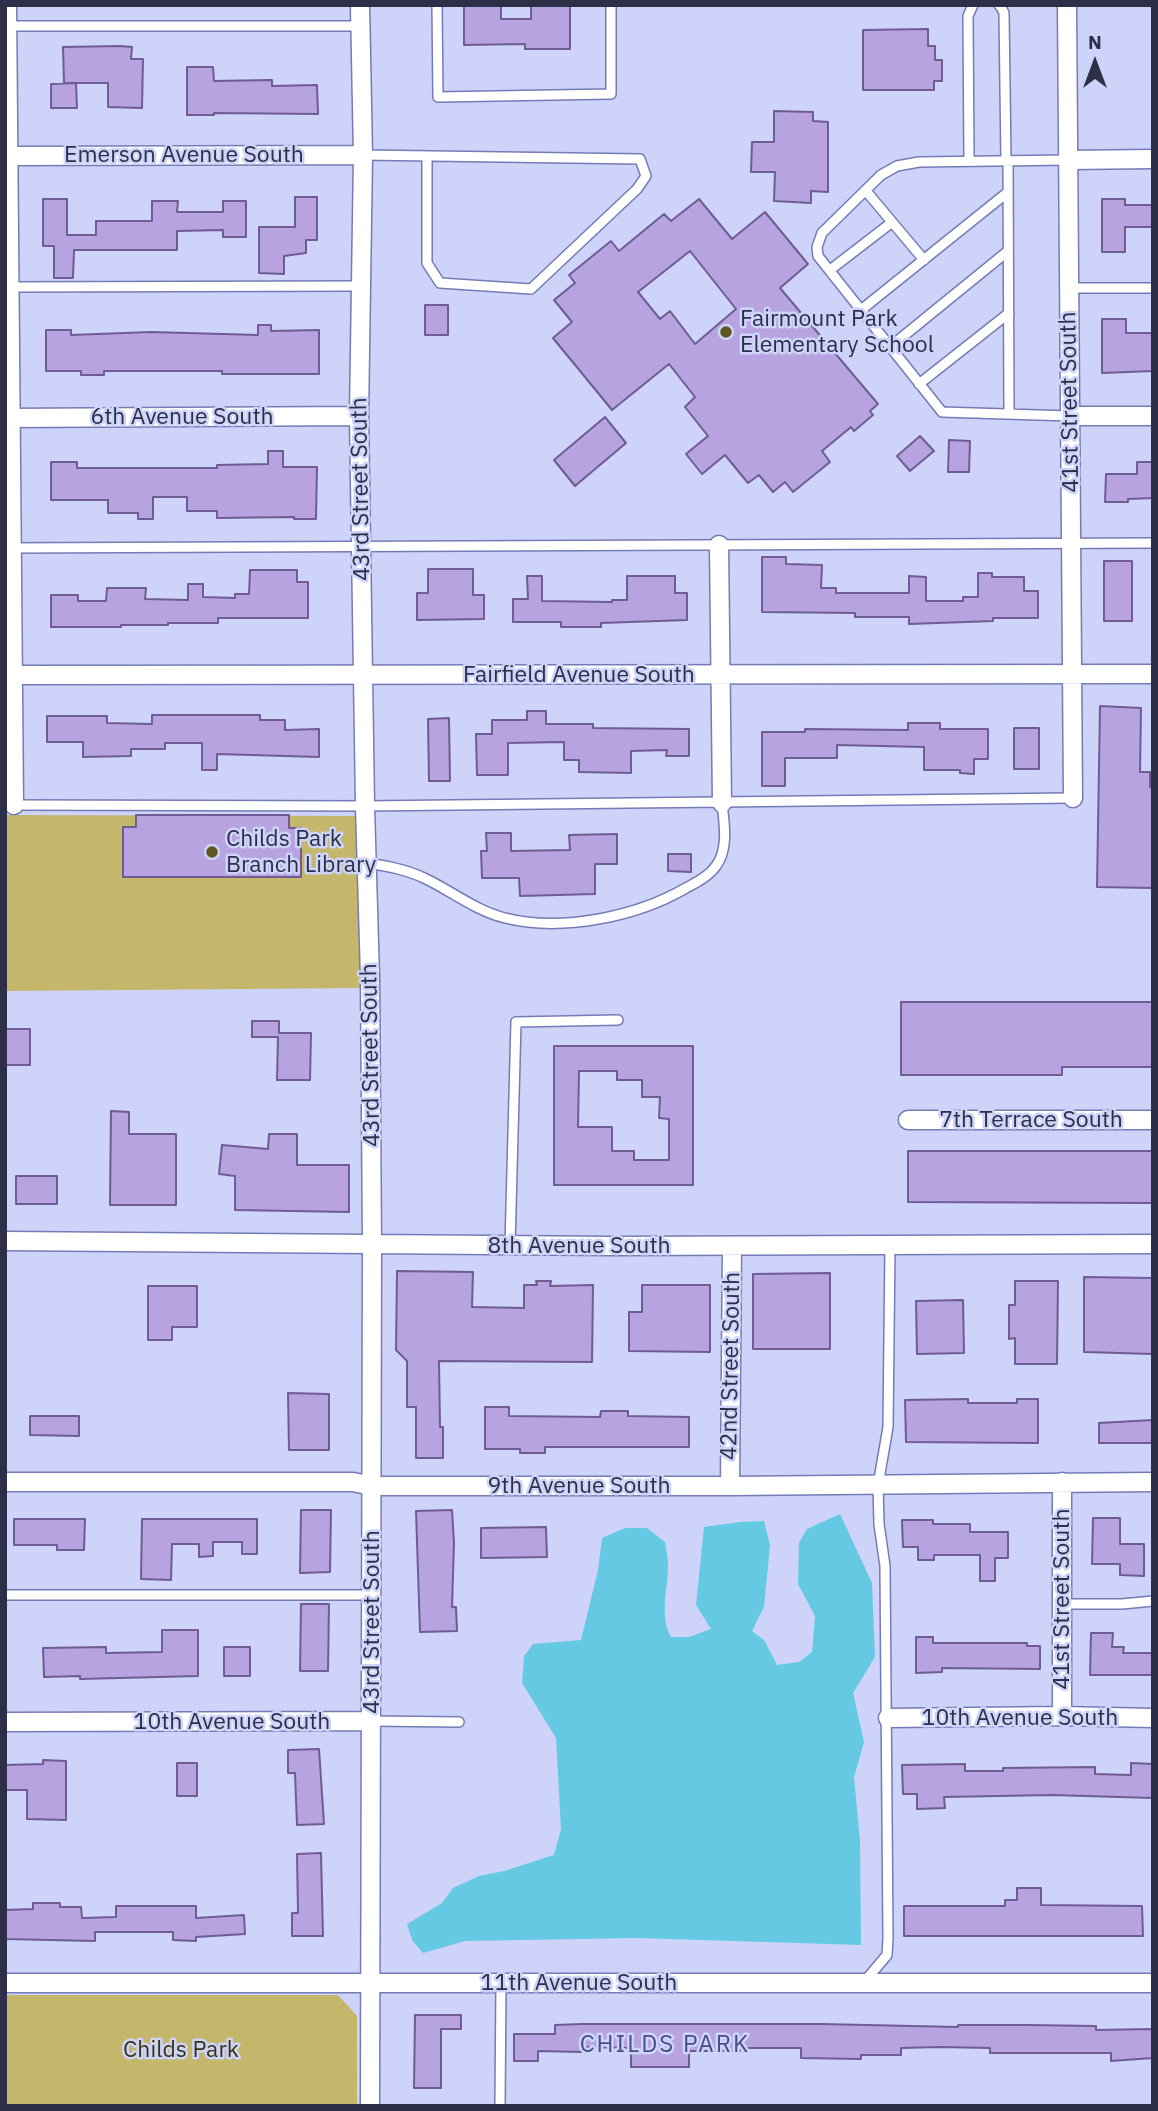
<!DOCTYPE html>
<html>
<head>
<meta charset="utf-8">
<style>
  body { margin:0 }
  #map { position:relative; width:1158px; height:2111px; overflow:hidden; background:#cdd3f9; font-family:"IBM Plex Sans",sans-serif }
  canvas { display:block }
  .frame { position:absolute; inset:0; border:7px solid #2c2f47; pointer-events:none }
  .north { position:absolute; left:1060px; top:28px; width:70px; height:70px; -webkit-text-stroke:5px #cdd3f9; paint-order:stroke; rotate:0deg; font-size:19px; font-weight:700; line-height:28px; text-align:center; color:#2c2f47 }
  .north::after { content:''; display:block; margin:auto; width:24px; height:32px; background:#2c2f47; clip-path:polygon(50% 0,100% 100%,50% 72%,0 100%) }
</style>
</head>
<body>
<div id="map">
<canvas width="1158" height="2111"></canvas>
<div class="frame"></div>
<div class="north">N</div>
</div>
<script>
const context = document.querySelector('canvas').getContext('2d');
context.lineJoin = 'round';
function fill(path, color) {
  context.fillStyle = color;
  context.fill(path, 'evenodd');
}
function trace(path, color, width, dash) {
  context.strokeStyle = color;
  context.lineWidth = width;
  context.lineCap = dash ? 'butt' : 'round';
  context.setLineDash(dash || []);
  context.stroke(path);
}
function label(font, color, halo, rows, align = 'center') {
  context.font = font + ' "IBM Plex Sans",sans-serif';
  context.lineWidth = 5;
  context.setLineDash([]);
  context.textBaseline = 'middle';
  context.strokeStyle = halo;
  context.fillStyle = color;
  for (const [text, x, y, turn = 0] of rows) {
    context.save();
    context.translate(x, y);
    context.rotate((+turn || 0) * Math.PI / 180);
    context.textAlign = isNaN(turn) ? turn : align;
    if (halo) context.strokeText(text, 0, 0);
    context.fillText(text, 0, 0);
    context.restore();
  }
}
fill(new Path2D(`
  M5,815L356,816L361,988L5,991Z
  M5,1995H338L357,2016V2106H5Z`), '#c4b66a');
fill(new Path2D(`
  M840,1514L872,1583L875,1657L853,1693L864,1742L854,1777L860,1841L861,1945L637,1938L465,1941L423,1953L412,1940L407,1924L442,1903L453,1888L479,1876L504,1871L554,1855L561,1829L556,1738L522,1683L524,1656L533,1644L581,1640L598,1570L602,1538L625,1528H647L665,1542C666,1549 668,1557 668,1565C668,1588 659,1616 671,1637H689L711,1629L696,1605L704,1527L740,1522L764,1521L770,1545L764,1607L752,1631L764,1640L777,1665L799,1662L812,1652L815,1616L798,1584L799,1543L807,1529Z`), '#65c9e4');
const building = new Path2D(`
  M464,5H501V19H531V5H570V49H525V44L464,45Z
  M928,29V46H935V60H942V81H934V90H863V30Z
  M120,46L132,47L131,59H143L142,108L108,107V83H64L63,47Z
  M187,67H213L214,81L272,80V86L317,85L318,114L214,113V115H187Z
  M76,83L77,108H51V84Z
  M774,111L813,112V121L828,122V192L811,191V203L774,201L775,172H751L752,142H774Z
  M295,197H317V240H306V253L284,256V274L259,273V227H295Z
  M43,199H67V235H96V221H152V201H178L177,212H223V201H246V237H223V230L177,231V250H74L73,278H54V246H43Z
  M699,199L732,239L765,212L808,264L780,288L878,404L870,411L873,415L854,431L851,427L822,451L830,462L793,492L785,482L773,492L759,475L748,483L725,455L702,474L686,454L708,436L685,407L695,397L669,364L612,410L553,338L572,322L554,300L575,283L569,275L611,241L619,251L664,214L671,221ZM690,251L736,309L695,344L670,311L660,319L638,292Z
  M1102,199H1125V205H1153V227H1125V252H1102Z
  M425,305H448V335H425Z
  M1102,319H1126V333H1153V371L1102,373Z
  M258,325H271V331L319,330V374H222V371H104V375H81V371H46V330H71V335L151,332L258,335Z
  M605,417L626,443L575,486L554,460Z
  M920,436L934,451L910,471L897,456Z
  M949,440L970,441L969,472H948Z
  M268,451H283V467H317L316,519H294V517L217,518V511H187V497H153V519H138V513H108V500H51V462H77V468H217V465L268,464Z
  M1137,462H1153V498L1128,499V502H1105L1106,474H1137Z
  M762,557H786V564L822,565L821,588H836V593H909V576L926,577V601H963V597H978V573H992V577H1024V591H1038V618H993V621L909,624V617H855V613L762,612Z
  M1104,561H1132V621H1104Z
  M428,569H473V595H484V619L417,620V593H428Z
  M250,570H297V582H308V618H218V623H168V625H121V627H51V595H78V601H106L107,588H146L145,599L188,600V584H203V597L235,598V594H249Z
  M527,576H542V601L612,602V600H627V576H675V593H687V620L601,623V627H561V622H513V599H528Z
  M1100,706L1141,708L1140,772H1150V787H1153V888L1097,887Z
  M527,711H546V724H593V728L689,729V756H666L667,750L631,751V773L579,772V760H564V742L508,743V775H477L476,734H492V720H527Z
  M152,715H260V720H285V730L319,729V757L217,754V770H202V743H165V749H131V756L83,757V742H47V716H107V723L152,724Z
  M449,718L450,781H429L428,719Z
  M908,723H940V729H988V759H974V774L960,773V770H924V747L837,745V758H785V786H762V732H805V729L908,730Z
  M1014,728H1039V769H1014Z
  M136,815H289V828H301V877H123V827H136Z
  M486,833H511V851L570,850L569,835L617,834V864H595V894L520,896L519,878H482L481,851H487Z
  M668,854H691V872L668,871Z
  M901,1002H1153V1067H1062V1075H901Z
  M252,1021H279V1033H311L310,1080H277L278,1037H252Z
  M5,1029H30V1065H5Z
  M554,1046H693V1185H554ZM579,1071H617V1080H642V1097H660L659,1118L669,1119V1160H634V1151H612V1127H578Z
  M111,1111L129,1112V1134H176V1205H110Z
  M269,1134H297V1165H349V1212L235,1210V1176L219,1174L222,1145L268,1149Z
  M908,1151H1153V1203L908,1202Z
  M16,1176H57V1204H16Z
  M397,1271L473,1272L472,1307L524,1308V1285H537L536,1281H551L550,1286L593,1285L592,1362L439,1361L440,1427H443V1458H416V1407H407V1361L396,1350Z
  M830,1273V1349H753V1274Z
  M1084,1277L1153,1278V1354L1084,1352Z
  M1015,1281H1058L1057,1364H1015V1338L1009,1339V1305H1015Z
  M642,1285H710V1352L629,1351V1312H642Z
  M148,1286H197V1327H172V1340H148Z
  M963,1300L964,1353L917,1354L916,1301Z
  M288,1393L329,1394V1450H289Z
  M968,1399V1403H1017V1399H1038V1443L906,1442L905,1400Z
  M485,1407H509V1416L600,1417L601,1411H628V1416L689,1417V1447H545V1453H520V1449H485Z
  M30,1416H79V1436L30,1435Z
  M1153,1420V1443H1099V1423Z
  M301,1510H331L330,1572L300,1573Z
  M452,1510L454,1543L452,1607H456L457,1631L420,1632L416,1511Z
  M1093,1518H1120V1544H1144V1576L1120,1575V1564H1092Z
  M14,1519H85L84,1550H57V1545H14Z
  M142,1519H257V1554H242V1542H213V1556L199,1557V1544H172L171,1580L141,1579Z
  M902,1520H933V1524H970V1532H1008V1558H995V1581H980V1555H934V1560H918V1547H903Z
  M546,1527L547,1557L481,1558V1528Z
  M301,1604H329L328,1671H300Z
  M162,1630H198V1676L80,1679V1676L44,1677L43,1648L106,1647V1653L162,1652Z
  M1091,1633H1113L1112,1647H1124L1123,1653H1153V1675H1090Z
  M916,1637H933V1643H1027V1646H1040V1669L942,1668V1672L916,1673Z
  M224,1647H250V1676H224Z
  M319,1749L324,1824L297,1825L295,1773H288V1750Z
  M43,1760L66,1761V1820L27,1819V1790H5V1765L43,1764Z
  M177,1763H197V1796H177Z
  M1131,1763L1153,1764V1798L1052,1795L944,1797L945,1808L917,1809V1794H903L902,1765L965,1764V1771H1003V1768L1095,1767V1774L1131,1775Z
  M321,1853L323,1936H292V1913H298L297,1854Z
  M1017,1888H1041V1905L1142,1906L1143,1936H904V1906H1005V1900H1017Z
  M33,1903H60V1907H81L82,1918L116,1917V1906H196V1918L244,1915L245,1934L196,1937V1941L173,1940V1932H95V1941L5,1939V1910L33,1909Z
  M415,2015H461V2029H441V2088H414Z
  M582,2024H821L958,2027V2025H1028L1096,2026V2030L1153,2029V2058L1111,2061V2053H990V2048L940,2047L901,2048V2055H861V2059L801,2058V2048H740V2051H689V2067H631V2048L582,2047V2052L538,2051V2061H514V2034H555V2025Z`);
fill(building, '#b6a3e0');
trace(building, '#6f5c94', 2);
const lane = new Path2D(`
  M437,5L438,97L611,94V5
  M999,5L1001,7L1004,13L1006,161
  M7,26H360
  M363,155L640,159L646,176L637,189L531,289L440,283L427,263V156
  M969,160L968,16L973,5
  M1069,160L919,162L897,166L881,175L822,233L817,247L818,256L942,412L1070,416
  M1008,161L1009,414
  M866,191L924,260
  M830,270L891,223
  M9,287L361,286
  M1069,288H1153
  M861,310L1008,192
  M890,347L1008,251
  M919,384L1009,313
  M10,548L1153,543
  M14,805L365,806L1073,798
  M367,863C386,866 405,869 424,878C450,890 476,911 505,918C562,932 636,917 686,888C697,882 709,876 716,866C729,849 724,822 722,803
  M510,1245L516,1022L618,1020
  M5,1595H372
  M1062,1604H1122L1153,1601
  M371,1721L459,1722
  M865,1981L887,1955L888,1938L885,1566L879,1524L878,1485L888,1427L890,1245
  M500,2106L501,1983`);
const street = new Path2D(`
  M7,5L14,805
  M360,5L363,155L359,416L365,806L370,977L372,1245L370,2106
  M1067,5L1073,798
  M5,156L363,155
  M1069,160L1153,159
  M1070,416H1153
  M5,418L359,416
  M719,545L722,803
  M5,675L1153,674
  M908,1120H1153
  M5,1241L613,1246L1153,1244
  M5,1482H353L372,1486H730L1153,1482
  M1062,1482V1716
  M730,1486L732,1246
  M888,1718L1062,1716L1153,1718
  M5,1722L371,1721
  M5,1983H1153`);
trace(lane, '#757bb5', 12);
trace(street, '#757bb5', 21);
trace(lane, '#fff', 9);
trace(street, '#fff', 18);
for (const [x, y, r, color] of [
  [726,332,7,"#605622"],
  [212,852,7,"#605622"]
]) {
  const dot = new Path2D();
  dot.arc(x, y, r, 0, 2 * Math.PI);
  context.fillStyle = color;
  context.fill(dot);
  trace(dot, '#cdd3f9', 2.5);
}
label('23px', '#2c2f47', '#cdd3f9', [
  ["Emerson Avenue South",184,155],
  ["41st Street South",1070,402,-91],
  ["6th Avenue South",182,417],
  ["43rd Street South",361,489,-91],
  ["Fairfield Avenue South",579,675],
  ["43rd Street South",371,1055,-91],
  ["7th Terrace South",1031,1120],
  ["8th Avenue South",579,1246],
  ["42nd Street South",731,1366,-89],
  ["9th Avenue South",579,1486],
  ["41st Street South",1062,1599,-90],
  ["43rd Street South",372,1622,-90],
  ["10th Avenue South",1020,1718],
  ["10th Avenue South",232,1722],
  ["11th Avenue South",579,1983]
]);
label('23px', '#2c2f47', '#cdd3f9', [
  ["Fairmount Park",740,319],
  ["Elementary School",740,345],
  ["Childs Park",226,839],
  ["Branch Library",226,865]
], 'left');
label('23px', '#3a3310', '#cdd3f9', [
  ["Childs Park",181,2050]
]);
context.letterSpacing = '2px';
label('24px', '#494e84', '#cdd3f9', [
  ["CHILDS PARK",665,2045]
]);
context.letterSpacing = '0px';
</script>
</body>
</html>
